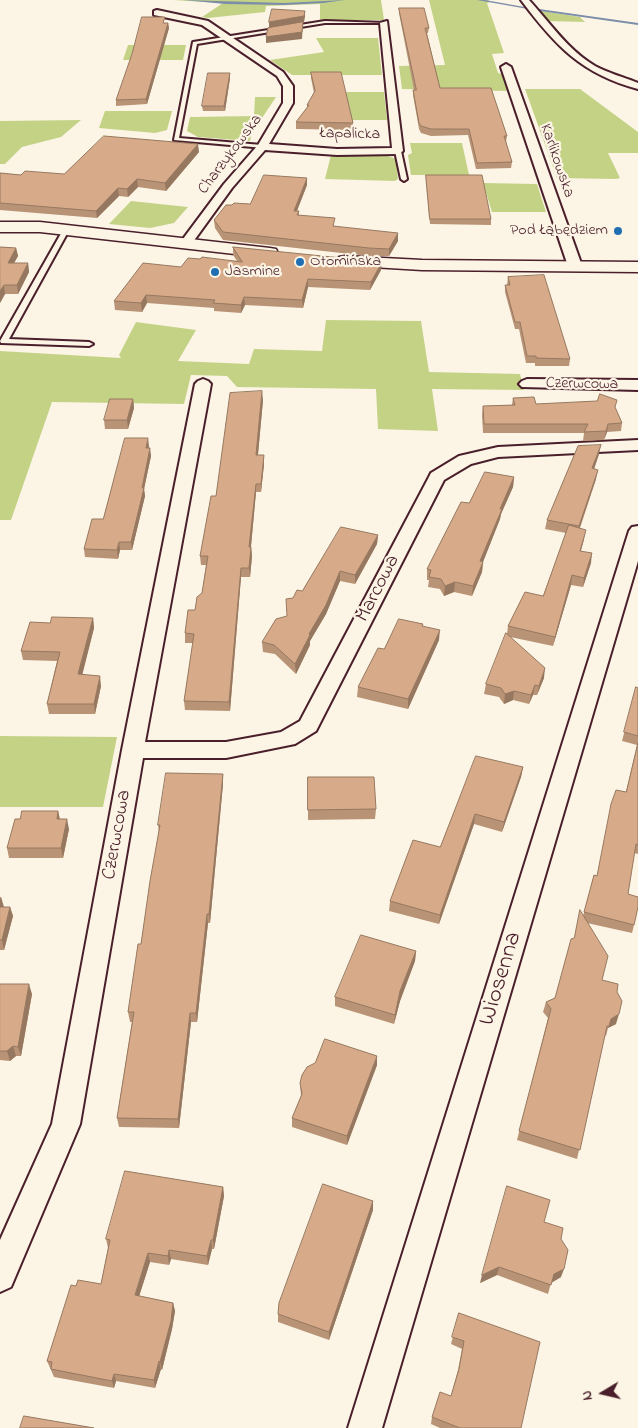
<!DOCTYPE html>
<html>
<head>
<meta charset="utf-8">
<style>
  body { margin:0 }
  #map { position:relative; width:638px; height:1428px; overflow:hidden; background:#fcf5e5; font-family:"Indie Flower",sans-serif }
  canvas { display:block }
  .north { position:absolute; left:578px; top:1368px; width:50px; height:50px; -webkit-text-stroke:4px #fcf5e5; paint-order:stroke; rotate:261deg; font-size:14px; font-weight:700; line-height:20px; text-align:center; color:#4a1f2b }
  .north::after { content:''; display:block; margin:auto; width:18px; height:22px; background:#4a1f2b; clip-path:polygon(50% 0,100% 100%,50% 72%,0 100%) }
</style>
</head>
<body>
<div id="map">
<canvas width="638" height="1428"></canvas>
<div class="north">N</div>
</div>
<script>
const context = document.querySelector('canvas').getContext('2d');
context.lineJoin = 'round';
function fill(path, color) {
  context.fillStyle = color;
  context.fill(path, 'evenodd');
}
function trace(path, color, width, dash) {
  context.strokeStyle = color;
  context.lineWidth = width;
  context.lineCap = dash ? 'butt' : 'round';
  context.setLineDash(dash || []);
  context.stroke(path);
}
function label(font, color, halo, rows, align = 'center') {
  context.font = font + ' "Indie Flower",sans-serif';
  context.lineWidth = 4.5;
  context.setLineDash([]);
  context.textBaseline = 'middle';
  context.strokeStyle = halo;
  context.fillStyle = color;
  for (const [text, x, y, turn = 0] of rows) {
    context.save();
    context.translate(x, y);
    context.rotate((+turn || 0) * Math.PI / 180);
    context.textAlign = isNaN(turn) ? turn : align;
    if (halo) context.strokeText(text, 0, 0);
    context.fillText(text, 0, 0);
    context.restore();
  }
}
fill(new Path2D(`
  M173,0H381L384,20H320V4L266,6L265,12L208,18L202,17L223,3Z
  M429,0H488L490,2L487,3L504,53L492,54L498,73L502,74L507,91L402,89L399,66L445,65Z
  M542,11L580,17L585,22L546,21L540,12Z
  M316,38H378L382,75H292L270,60L324,52Z
  M128,45H186L183,60H123Z
  M525,89H580L638,132V153H608L620,178L616,179L557,178Z
  M346,92H384L387,120H339Z
  M255,97H276L252,133L250,141L198,137L187,131L190,117L254,116Z
  M105,111H172L167,130L155,133L99,128Z
  M81,120L61,137L22,147L5,164H0V121Z
  M410,143H462L469,175H411L408,155L412,153Z
  M331,155H385L396,159L398,179L395,181L325,179Z
  M483,183L537,184L546,212H492Z
  M131,201L188,207L174,223L150,228L109,224Z
  M326,320L421,321L429,372L520,374L524,390L432,389L438,431L378,429L376,389L237,387L227,376L191,375L184,404L52,402L11,520H0V351L121,358L119,355L136,322L196,330L178,361L249,364L254,349L322,351Z
  M0,736L117,737L103,807H0Z`), '#c4d286');
fill(new Path2D(`
  M183,0L284,3L345,0L323,3L284,5L225,4Z
  M477,0H485L530,8L528,9Z
  M539,9L638,23V25L540,11Z`), '#7c8da9');
const lane = new Path2D(`
  M325,21L386,23H325L197,44L179,138L262,145L264,148L174,140L193,42Z
  M398,149L401,151L407,179L404,181L401,179L395,151Z
  M66,228L69,230L9,339L89,342L93,344L89,346L1,343L0,341L63,230Z`);
const street = new Path2D(`
  M521,0H529C550,23 568,50 595,66C608,73 623,77 638,83V89C581,74 555,45 521,0Z
  M157,10L208,21L283,72L293,86V103L269,144L337,149L392,148L380,23L387,21L403,151L398,154L337,155L265,150L232,188L190,246H182L180,243L224,184L258,145L283,103V86L277,76L202,25L154,15V11Z
  M506,64L511,67L582,266L580,269L575,270L568,266L501,67Z
  M203,379L208,381L211,384L145,742H226L281,732L300,721L429,477L431,473L459,456L498,447L638,440V450L498,457L471,464L444,480L316,731L295,744L226,758H143L80,1124L11,1287L0,1292V1240L52,1124L122,750L195,384L198,381Z
  M527,379L638,380V390L522,387L519,384L522,381Z
  M638,526V561L382,1428H348L629,531L632,527Z`);
const secondary = new Path2D(`
  M0,222H40L270,248L276,249L278,253L276,257L270,258L40,232H0Z
  M345,256L422,260L638,262V272L422,270L339,265L337,261L339,257Z`);
trace(lane, '#4a1f2b', 4);
trace(street, '#4a1f2b', 4);
trace(secondary, '#4a1f2b', 3);
fill(lane, '#fcf5e5');
fill(street, '#fcf5e5');
fill(secondary, '#fcf5e5');
fill(new Path2D(`
  M399,8L429,28L428,33H427L440,88L507,136L506,142L512,162L511,168L476,169L468,135L431,136L421,133L419,129L413,95V90H414L399,13Z
  M165,23H168L169,28L147,104L116,106V100Z
  M311,72L353,123V130L296,129V122L307,108V105L314,93L311,78Z
  M230,73V78L225,111H203L202,106Z
  M199,152L166,191L138,187L128,197L119,196L97,218L0,210V173L21,175L64,174Z
  M426,175L491,219V225L430,224L426,180Z
  M307,185L297,211H299V215L335,226L398,241L389,256H369L223,240L215,228L214,220L232,205L250,204Z
  M0,247L16,248L18,256L14,263H28L29,272L18,294H5L0,303Z
  M233,247L381,270L370,290L308,287L303,308L245,305L241,313L214,311V308L147,303L142,312L115,310L114,301L181,267L200,259L237,261L233,255Z
  M508,277L570,359L569,366H535V363H526L519,329H515L505,292V285H507Z
  M513,398L536,404L615,409L622,423L621,431L607,432L604,440L583,441L584,433H483L482,415L483,406L512,405Z
  M133,399L134,408L128,429H105L104,420Z
  M263,400L258,455L264,464L261,492H256L251,547L252,556L250,577H241L230,711L185,710L184,701L193,643H185V633L202,593L206,565H201L200,556L216,496Z
  M149,446L151,456L144,489L145,496L132,550H120L118,559L85,557L84,549Z
  M599,454L594,469L596,479L580,528L584,539L581,551L591,563L583,587L571,585L553,646L510,637L544,678L537,695H533L529,704L513,700L504,704L499,697L484,694L486,684L507,634L508,626L543,596L566,533L545,529L547,520Z
  M514,477L513,487L501,514L500,519L483,562L482,572L472,596L454,592L444,596L440,589L428,587L429,580H427V569L469,503Z
  M378,535L377,544L355,584L340,581L326,614L310,641V645L296,674L275,654L263,652L262,642L287,616L293,598Z
  M93,618L94,628L82,674L101,686L95,714H49L47,704L57,661L23,660L21,651L50,623Z
  M423,624V627L439,640L408,709L357,697L358,687L384,649Z
  M636,687L638,688V854L634,853L628,894L634,925L632,933L587,923L602,980L617,992L616,1024L608,1028L606,1036L605,1035L577,1159L517,1140L548,1018L543,1012L546,1002L555,998L574,938L583,916L594,875L597,876L626,792L637,745L622,741Z
  M523,767L521,777L502,832L474,824L439,924L389,911L390,901L440,847Z
  M223,774V784L210,923H208L197,1022H191L179,1128L119,1127L117,1118L132,1022H130L128,1012L141,944L159,833L158,825Z
  M308,777L376,809L375,819L308,820Z
  M58,811L60,819L69,829L63,858H9L7,848L20,819Z
  M0,897H1L3,907H10L13,916L4,950H0Z
  M416,951L415,961L400,1001L394,1024L335,1006V997Z
  M0,984L32,994L21,1056H16L10,1061L0,1060Z
  M377,1065L347,1145L292,1127V1118L301,1096L300,1083Z
  M223,1187L224,1196L214,1249H212L208,1265L171,1259L169,1265L150,1262L139,1296L173,1303L175,1311L172,1329L162,1370L161,1369L155,1388L116,1381L114,1388L54,1377L47,1361L76,1286L101,1284L108,1248L106,1239Z
  M373,1210L329,1340L278,1322V1314Z
  M544,1222L561,1239V1277L551,1283L548,1294L497,1275L480,1283Z
  M459,1313L521,1428H440L431,1424L432,1417L451,1396L458,1370L462,1349L451,1344Z`), '#b99376');
fill(new Path2D(`
  M305,11V17L304,22L303,23L302,39L266,43V37L269,28V22Z
  M168,23L169,28L147,104L146,99Z
  M230,73V78L225,111L224,106Z
  M198,144L199,152L166,191L165,183Z
  M307,178V185L294,218V211Z
  M137,179L138,187L128,197L127,189Z
  M118,188L119,196L97,218L96,211Z
  M398,233V241L389,256V249Z
  M16,248L18,256L9,272L8,263Z
  M382,262L381,270L370,290L371,282Z
  M28,263L29,272L18,294L17,285Z
  M308,279V287L303,308L302,300Z
  M4,285L5,294L0,303V291Z
  M146,295L147,303L142,312L141,303Z
  M244,297L245,305L241,313V305Z
  M262,391L263,400L257,464L256,455Z
  M133,399L134,408L128,429L127,420Z
  M608,424L607,432L604,440L606,431Z
  M148,438L149,446L146,456V448Z
  M601,445L599,454L591,478L592,468Z
  M150,448L151,456L144,489L145,496L132,550L131,542Z
  M264,455V464L261,492V484Z
  M598,470L596,479L577,535L579,526Z
  M514,477L513,487L501,514L500,519L479,572L480,561L500,509Z
  M256,484V492L250,556L249,547Z
  M586,530L584,539L578,560L580,551Z
  M378,535L377,544L355,584V575Z
  M119,542L120,550L118,559L117,550Z
  M251,547L252,556L250,577L249,568Z
  M592,553L591,563L583,587L584,578Z
  M483,562L482,572L472,596L473,586Z
  M241,568V577L230,711L229,702Z
  M340,571V581L326,614L310,641V645L296,674L295,664L309,634Z
  M572,575L571,585L553,646L555,637Z
  M455,582L454,592L444,596L445,586Z
  M93,618L94,628L80,684L78,674Z
  M440,630L439,640L408,709V699Z
  M545,668L544,678L537,695L539,686Z
  M100,676L101,686L95,714L94,704Z
  M535,685L533,695L529,704L531,695Z
  M514,691L513,700L504,704L505,694Z
  M523,767L521,777L502,832L504,822Z
  M223,774V784L210,923L209,914Z
  M58,811L60,821L57,819Z
  M475,814L474,824L439,924L440,915Z
  M67,819L69,829L63,858L61,848Z
  M1,897L4,907L0,912V900Z
  M10,907L13,916L4,950L2,940Z
  M207,914L208,923L197,1022L196,1013Z
  M416,951L415,961L400,1001L394,1024L395,1015L400,991Z
  M29,984L32,994L21,1056L18,1047Z
  M190,1013L191,1022L179,1128L178,1119Z
  M619,1014L616,1024L608,1028L611,1019Z
  M13,1046L16,1056L10,1061L7,1051Z
  M377,1056V1065L347,1145V1136Z
  M223,1187L224,1196L214,1249L213,1240Z
  M373,1201V1210L329,1340V1332Z
  M211,1240L212,1249L208,1265L207,1256Z
  M169,1250L171,1259L169,1265L168,1256Z
  M148,1253L150,1262L137,1303L135,1295Z
  M499,1267L497,1275L480,1283L482,1275Z
  M564,1269L561,1277L551,1283L554,1274Z
  M173,1303L175,1311L172,1329L162,1370L160,1362Z
  M159,1361L161,1369L155,1388L154,1380Z
  M114,1374L116,1381L114,1388L112,1381Z`), '#967860');
const building = new Path2D(`
  M399,8H424L429,28H425L440,88H491L507,136H504L512,162L477,163L469,129H431L421,126L419,123L413,90H416Z
  M272,9L305,11L304,16L269,22Z
  M142,17H165L163,23H168L146,99L116,100L132,54Z
  M303,22L302,32L266,37L268,28Z
  M311,72H341L353,123L296,122L309,105H307L315,91Z
  M208,73H230L224,106H202Z
  M104,136L198,144L165,183L137,179L127,189L118,188L96,211L0,203V173L21,175L25,171L64,174Z
  M264,175L307,178L294,211H299L297,215L335,218L333,226L398,233L389,249L369,248L223,232L214,220L226,205H232L234,203L250,204Z
  M426,175H482L491,219H430Z
  M0,247L16,248L8,263H28L17,285H4L0,291Z
  M233,247L382,262L371,282L308,279L302,300L244,297L241,305L213,303L215,300L146,295L141,303L114,301L143,263L181,267L188,258L200,259L202,257L242,262Z
  M544,275L570,359L536,358V356H527L520,322H515L505,285H510L508,277Z
  M262,391L256,455H264L261,484H256L249,547H251L249,568H241L229,702L184,701L194,634L185,633L188,610H195L197,597L202,593L208,556H200L211,496H216L230,393Z
  M600,394L617,400L615,407L622,423L608,424L606,431L584,432L588,424H484L483,406L515,405L513,398L534,397L536,404L597,401Z
  M110,399H133L127,420H104Z
  M125,438H148L146,448H150L142,488H144L131,542H119L117,550L84,549L92,519H103Z
  M601,445L592,468L598,470L579,526L547,520L578,446Z
  M485,472L514,477L500,509H502L480,561L483,562L473,586L455,582L445,586L441,579L429,577L431,570L427,569L461,502L469,503Z
  M569,525L586,530L580,551L592,553L584,578L572,575L555,637L508,626L525,592L543,596Z
  M341,527L378,535L355,575L340,571L326,605L309,634L310,635L295,664L274,645L262,642L276,619L287,616L286,599L293,598L297,590L302,591Z
  M52,617L93,618L78,674L100,676L94,704H47L60,652L21,651L30,622L50,623Z
  M399,619L423,624L422,626L440,630L408,699L358,687L378,648L384,649Z
  M506,633L545,668L539,686L535,685L531,695L514,691L505,694L501,688L486,684Z
  M636,687L638,688V736L624,732Z
  M638,743V845L636,844L628,894L638,897V907L634,925L584,912L594,875L597,876L611,804L616,790L626,792Z
  M476,756L523,767L504,822L475,814L440,915L390,901L413,840L440,847Z
  M166,773L223,774L209,914H207L196,1013H190L178,1119L117,1118L134,1012H128L138,944H141L150,881L160,825H158Z
  M308,777H374L376,809L308,810Z
  M22,811H58L57,819H67L61,848H7L15,819H20Z
  M0,907H10L2,940H0Z
  M580,910L608,956L602,980L618,984L617,992L622,1001L619,1014L611,1019L609,1026H607L580,1150L519,1131L551,1009L546,1002L555,998L571,939L574,938Z
  M361,935L416,951L400,991L395,1015L335,997Z
  M0,984H29L18,1047L13,1046L7,1051H0Z
  M325,1039L377,1056L347,1136L292,1118L302,1094L300,1083L302,1075L307,1067L315,1063Z
  M125,1171L223,1187L213,1240H211L207,1256L169,1250L168,1256L148,1253L135,1295L173,1303L171,1321L160,1362L159,1361L154,1380L114,1374L112,1381L51,1369L52,1362L47,1361L71,1285L76,1286L78,1280L101,1284L110,1240L106,1239Z
  M323,1184L373,1201L329,1332L278,1314L279,1303Z
  M507,1186L550,1200L544,1222L563,1228L561,1239L568,1250L564,1269L554,1274L551,1285L499,1267L482,1275Z
  M459,1313L540,1342L521,1428H460L432,1417L440,1392L451,1396L459,1369L464,1341L452,1337Z
  M24,1416L94,1428H20Z`);
fill(building, '#d7ab89');
trace(building, '#967860', 1);
for (const [x, y, r, color] of [
  [618,231,5,"#1f6fb2"],
  [300,262,5,"#1f6fb2"],
  [215,272,5,"#1f6fb2"]
]) {
  const dot = new Path2D();
  dot.arc(x, y, r, 0, 2 * Math.PI);
  context.fillStyle = color;
  context.fill(dot);
  trace(dot, '#fcf5e5', 2);
}
label('16px', '#4a1f2b', '#fcf5e5', [
  ["Łapalicka",350,135,1],
  ["Charzykowska",231,155,-53],
  ["Karlikowska",556,161,71],
  ["Czerwcowa",582,385,1]
]);
label('16px', '#4a1f2b', '#fcf5e5', [
  ["Pod Łąbędziem",608,231,"right"],
  ["Otomińska",310,262],
  ["Jasmine",225,272]
], 'left');
label('20px', '#4a1f2b', '#fcf5e5', [
  ["Marcowa",379,589,-63],
  ["Czerwcowa",118,835,-80]
]);
label('24px', '#4a1f2b', '#fcf5e5', [
  ["Wiosenna",502,979,-73]
]);
</script>
</body>
</html>
